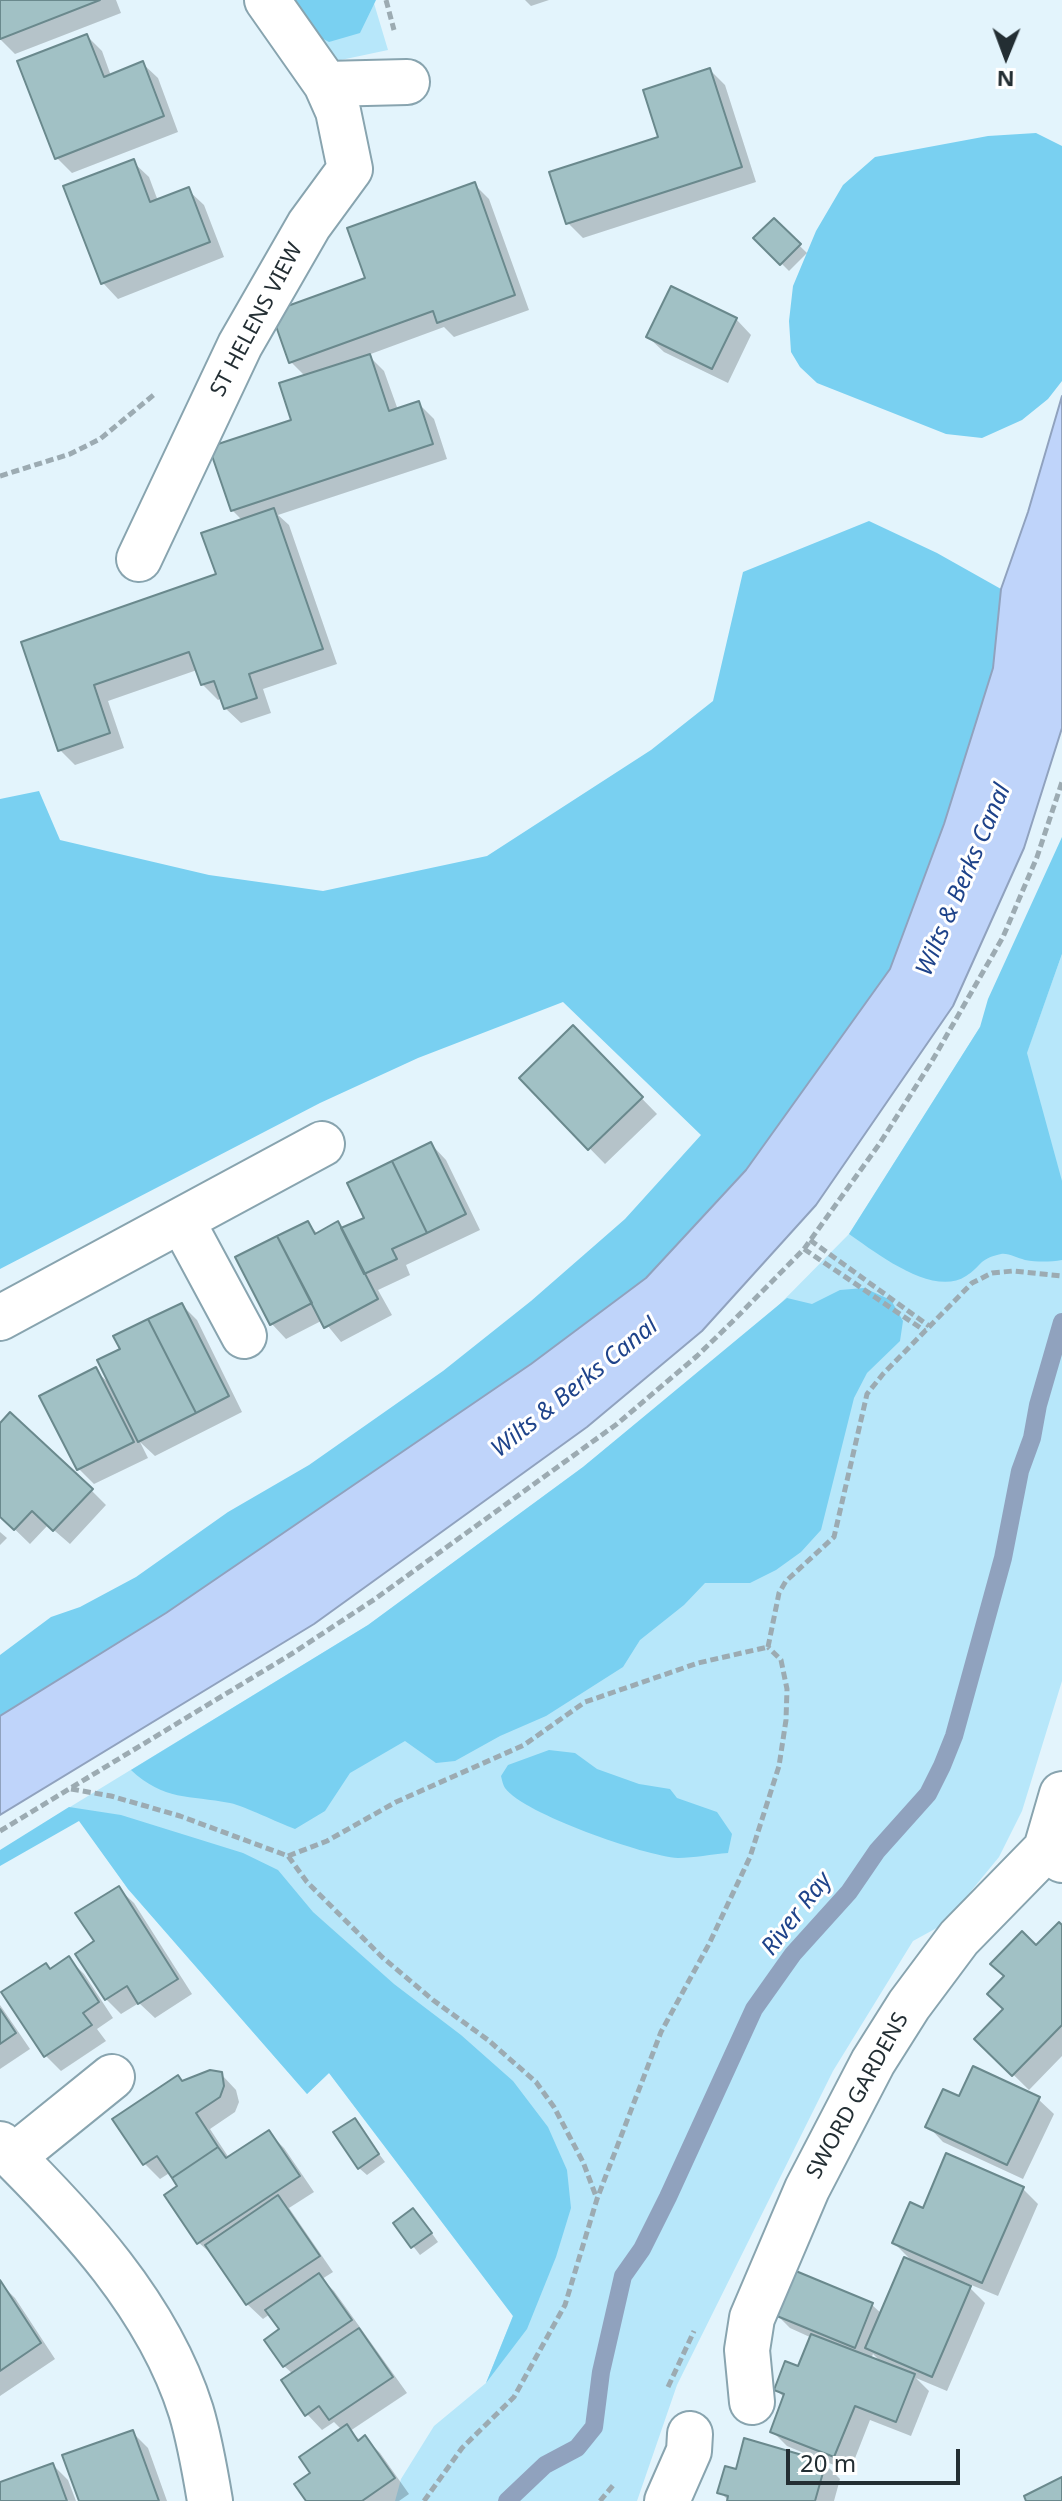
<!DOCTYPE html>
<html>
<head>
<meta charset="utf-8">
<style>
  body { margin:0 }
  #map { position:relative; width:1062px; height:2501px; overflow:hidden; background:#e3f4fc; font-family:"Noto Sans",sans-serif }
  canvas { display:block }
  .north { position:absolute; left:966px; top:16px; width:80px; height:80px; -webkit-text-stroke:6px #fff; paint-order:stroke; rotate:181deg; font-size:22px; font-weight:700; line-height:32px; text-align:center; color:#232e33 }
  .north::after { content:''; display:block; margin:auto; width:28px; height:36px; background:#232e33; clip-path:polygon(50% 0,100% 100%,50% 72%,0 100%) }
  .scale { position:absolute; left:786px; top:2449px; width:174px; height:36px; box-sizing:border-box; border:4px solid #232e33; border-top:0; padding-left:10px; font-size:24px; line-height:28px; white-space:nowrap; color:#232e33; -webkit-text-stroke:6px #fff; paint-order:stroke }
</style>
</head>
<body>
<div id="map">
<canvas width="1062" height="2501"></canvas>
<div class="north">N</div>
<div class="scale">20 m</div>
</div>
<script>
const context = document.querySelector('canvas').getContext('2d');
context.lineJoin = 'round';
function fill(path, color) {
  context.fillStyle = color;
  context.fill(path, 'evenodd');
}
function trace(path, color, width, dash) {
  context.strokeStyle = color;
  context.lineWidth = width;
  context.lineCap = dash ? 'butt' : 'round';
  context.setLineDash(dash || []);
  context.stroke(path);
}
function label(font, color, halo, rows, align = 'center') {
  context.font = font + ' "Noto Sans",sans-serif';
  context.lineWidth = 6;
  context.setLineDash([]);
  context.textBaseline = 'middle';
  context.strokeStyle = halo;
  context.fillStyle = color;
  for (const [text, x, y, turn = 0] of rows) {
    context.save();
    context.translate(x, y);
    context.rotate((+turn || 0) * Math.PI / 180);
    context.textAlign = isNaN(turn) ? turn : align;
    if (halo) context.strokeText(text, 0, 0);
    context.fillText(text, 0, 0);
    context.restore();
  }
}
fill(new Path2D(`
  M296,0H373L388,50L336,61Z
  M1062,954V1681L1022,1811L999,1857L944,1924L913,1941L833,2071L677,2385L637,2501H395L401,2479L434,2426L486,2383L513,2316L329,2073L307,2094L128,1889L70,1807L368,1625L583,1467L770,1314L849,1234L980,1027L1027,1052Z`), '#b7e7fa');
fill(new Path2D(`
  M274,0H376L360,33L329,42L277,15Z
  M1036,133L1062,146V381L1048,399L1022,420L982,438L946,434L817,383L800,367L791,352L789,321L793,286L816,231L843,185L875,157L988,136Z
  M869,521L937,553L1001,589L993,668L890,997L746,1170L646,1278L531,1364L166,1613L0,1716V1655L51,1617L80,1607L136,1577L228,1512L309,1465L443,1371L531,1301L625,1219L701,1135L563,1002L418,1058L320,1103L0,1269V799L39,791L60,840L209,875L323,891L487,856L651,750L713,701L743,572Z
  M1062,837V954L1027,1053L1062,1181V1260C1050,1262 1037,1262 1025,1260C1017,1258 1009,1253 1001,1254C978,1259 981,1267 966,1276C933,1298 875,1252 849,1234L980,1027L988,999Z
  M864,1288L891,1300L903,1321L900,1341L867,1373L854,1398L821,1530L801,1552L776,1570L750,1583H705L684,1605L640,1640L623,1667L546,1716L500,1736L455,1761L436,1763L405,1741L350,1773L325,1811L295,1829C276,1822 247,1807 230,1803C189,1795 164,1801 131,1770L368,1625L583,1467L787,1298L812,1304L840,1290Z
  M549,1750L575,1753L597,1769L639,1784L670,1789L677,1798L717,1812L732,1834L728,1853C712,1854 694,1858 678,1858C645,1856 524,1814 505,1788C503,1785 502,1780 501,1776L508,1765Z
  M69,1807L121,1815L243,1853L278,1870L313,1912L394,1984L461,2035L513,2081L548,2127L567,2170L571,2208L556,2257L527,2329L486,2383L513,2316L329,2073L307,2094L128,1889L79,1821L0,1866V1850Z`), '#79d0f1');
const water = new Path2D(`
  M1062,396V728L1024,848L953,1006L816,1205L702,1331L587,1427L314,1624L0,1815V1716L166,1613L531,1364L646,1278L746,1170L890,969L944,824L993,668L1001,589L1028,512Z`);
fill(water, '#bfd4fa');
trace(water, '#90a2be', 2);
fill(new Path2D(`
  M0,0H116L121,13L15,54L0,39Z
  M525,0H549L531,6Z
  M87,36L102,51L111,76L142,63L158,78L178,132L72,173L57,158Z
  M710,70L725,85L756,182L583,238L568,223L660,139Z
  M133,162L149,177L158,201L188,190L204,205L224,257L118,299L103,283Z
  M474,184L489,199L529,310L454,337L444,327L368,355L384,371L398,410L418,403L434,419L447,459L278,515L289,525L337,664L263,689L271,713L241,723L225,708L222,698L218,700L202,684L197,670L108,701L124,748L75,765L60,750L23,643L219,576L243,521L232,510L294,421L306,377L291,362L368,280Z
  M774,221L807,253L789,271L756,238Z
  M736,319L751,335L728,383L664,352L648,337Z
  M573,1028L657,1114L605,1164L521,1078Z
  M431,1144L446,1160L480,1230L406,1265L410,1275L378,1290L392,1315L341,1342L323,1320L286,1339L271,1323L307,1223L318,1234L343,1230L366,1219Z
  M182,1305L197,1320L242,1412L155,1456L140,1442L148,1458L94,1484L79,1469L95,1370L111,1385L122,1350Z
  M0,1426L91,1490L106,1505L70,1544L48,1525L30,1544L0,1515Z
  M0,1532L7,1538L0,1545Z
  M118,1888L134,1903L192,1994L155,2018L139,2003L121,2014L106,1999L96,1942Z
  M1062,1928V2056L1029,2090L977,2039L1005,2009L1036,1948Z
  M69,1959L84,1974L113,2018L97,2029L106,2041L61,2071L46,2056L4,1992L51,1970Z
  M0,2005L30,2049L0,2069Z
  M221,2074L236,2090L239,2102L235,2112L210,2129L229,2158L269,2133L284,2148L314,2192L289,2208L333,2272L322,2279L334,2291L407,2393L350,2431L361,2441L365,2438L380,2453L409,2494L399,2501H308L313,2473L342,2430L334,2422L322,2430L307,2414L293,2374L284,2366L281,2330L270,2314L263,2319L247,2304L215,2257L198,2242L180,2187L171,2172L160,2179L145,2164L115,2119L182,2083Z
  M960,2098L1038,2099L1054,2114L1023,2179L943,2142L928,2126Z
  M354,2120L385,2162L367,2175L359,2168Z
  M1022,2188L1038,2204L998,2296L964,2282L985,2303L947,2391L916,2378L929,2391L911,2436L870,2420L850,2471L821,2460L840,2479L834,2501H729L720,2492L737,2471L815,2461L816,2458L787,2446L772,2431L785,2398L776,2390L799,2369L812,2338L790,2328L775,2313L872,2305L882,2314L915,2264L894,2243L924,2211ZM873,2354L883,2364L871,2359Z
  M421,2218L438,2242L420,2255L395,2223Z
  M0,2283L15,2298L55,2359L0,2396Z
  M132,2432L148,2448L167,2501H81Z
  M53,2465L68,2480L76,2501H0V2484Z`), '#0003');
trace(new Path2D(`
  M507,2501L545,2465L577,2448L594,2427L601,2372L623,2276L642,2249L668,2197L754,2009L793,1954L849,1892L877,1851L928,1794L942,1766L954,1736L1003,1558L1020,1471L1032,1438L1038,1405L1062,1322`), '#90a2be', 18);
const building = new Path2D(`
  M0,0H100L0,39Z
  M87,34L104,77L143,61L164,116L55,159L17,61Z
  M710,68L742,167L566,224L549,172L658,137L643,90Z
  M134,159L150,202L189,187L210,242L101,284L63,186Z
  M475,182L515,295L437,323L433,311L289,363L271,312L365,278L347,228Z
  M774,218L801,244L780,265L753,238Z
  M671,286L737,318L712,369L646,337Z
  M370,354L389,411L419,401L433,444L231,511L209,447L291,420L279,383Z
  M274,508L323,649L249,674L257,698L224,709L214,681L201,685L189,652L94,685L110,733L58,751L21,642L216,574L201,533Z
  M573,1025L643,1097L588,1150L519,1078Z
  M431,1142L466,1214L427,1233L392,1161Z
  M392,1161L427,1233L392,1249L397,1259L364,1274L341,1228L364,1218L347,1183Z
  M308,1221L315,1234L338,1221L378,1299L324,1328L277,1236Z
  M277,1236L312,1303L270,1325L235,1257Z
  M182,1303L229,1396L196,1413L148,1319Z
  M148,1319L196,1413L138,1442L97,1360L120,1349L113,1336Z
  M96,1367L134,1442L77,1470L39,1396Z
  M10,1412L93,1489L53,1531L32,1511L14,1530L0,1517V1423Z
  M119,1886L178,1979L138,2004L127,1986L105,2000L75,1954L94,1941L75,1913Z
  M1059,1922L1062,1925V2025L1012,2076L974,2039L1003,2009L987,1994L1004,1976L990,1964L1022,1931L1036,1945Z
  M69,1956L99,2002L83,2013L92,2025L44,2057L1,1992L46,1963L50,1969Z
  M0,2009L16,2033L0,2044Z
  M973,2066L1040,2097L1007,2165L925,2127L943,2089L959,2096Z
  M210,2070L222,2072L224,2086L220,2097L196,2113L218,2147L172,2178L157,2156L143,2165L112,2119L178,2075L182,2081Z
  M355,2118L379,2154L358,2169L333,2132Z
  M269,2130L300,2176L197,2244L164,2195L177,2186L172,2178L218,2147L226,2158Z
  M946,2153L1024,2187L982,2283L892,2243L910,2202L923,2208Z
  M278,2195L320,2256L246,2305L205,2245Z
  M413,2208L432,2233L411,2248L393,2223Z
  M904,2257L971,2286L932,2377L865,2348Z
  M791,2269L873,2303L855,2348L772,2314Z
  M319,2273L352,2320L283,2367L264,2340L279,2329L265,2310Z
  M0,2280L41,2343L0,2371Z
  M359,2328L393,2377L329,2420L319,2406L305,2416L281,2380Z
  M811,2334L915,2374L896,2422L855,2406L834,2457L770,2432L784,2394L774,2390L785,2361L798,2366Z
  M347,2424L358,2441L365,2435L395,2478L362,2501H306L294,2484L310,2473L299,2457Z
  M133,2430L159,2501H79L62,2455Z
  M744,2438L826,2462L815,2501H727L728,2496L717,2493L725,2466L736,2469Z
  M53,2463L67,2501H0V2482Z
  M1062,2477V2501H1026L1024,2496Z`);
fill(building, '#a1c1c5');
trace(building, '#6a898d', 2);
const minor = new Path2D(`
  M326,84L407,82
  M139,559L240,345L309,225L350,169L338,111L326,84L267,0
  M182,1221L244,1336
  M0,1318L322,1144
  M1046,1849L1062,1794
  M0,2144C77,2220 158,2306 191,2411C200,2441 205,2471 210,2501
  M13,2157L112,2077
  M752,2402L747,2350L752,2318L807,2189L873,2062L909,2005L959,1938L1046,1849L1062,1860
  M667,2501L689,2451L690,2434`);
trace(minor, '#88a4af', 48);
trace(new Path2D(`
  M386,0L394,30
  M0,476L70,454L100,439L156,393
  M810,1240L929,1326
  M804,1249L925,1331
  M768,1647L779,1593L786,1581L834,1537L867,1394L883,1374L972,1283L992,1273L1013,1271L1062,1276
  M71,1789L111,1796L180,1816L288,1856L307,1882L382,1957L433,2000L488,2040L536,2082L554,2107L583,2162L597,2199
  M0,1831L293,1653L375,1599L617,1424L697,1356L731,1323L804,1249L880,1143L932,1061L1003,937L1037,857L1062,782
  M288,1856L327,1841L396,1802L524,1745L585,1702L698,1663L768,1647
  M668,2387L694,2331
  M424,2501L462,2448L514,2397L565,2305L597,2199L661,2032L709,1944L750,1857L779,1766L786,1720L787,1689L781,1660L768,1647
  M600,2501L615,2483`), '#9cabb2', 5, [8, 4]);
trace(minor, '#fff', 44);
label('22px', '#232e33', '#fff', [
  ["ST HELENS VIEW",257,320,-62],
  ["SWORD GARDENS",858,2096,-61]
]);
label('italic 24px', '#1e438a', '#fff', [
  ["Wilts & Berks Canal",964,880,-67],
  ["Wilts & Berks Canal",575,1388,-39],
  ["River Ray",797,1914,-52]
]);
</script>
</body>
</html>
